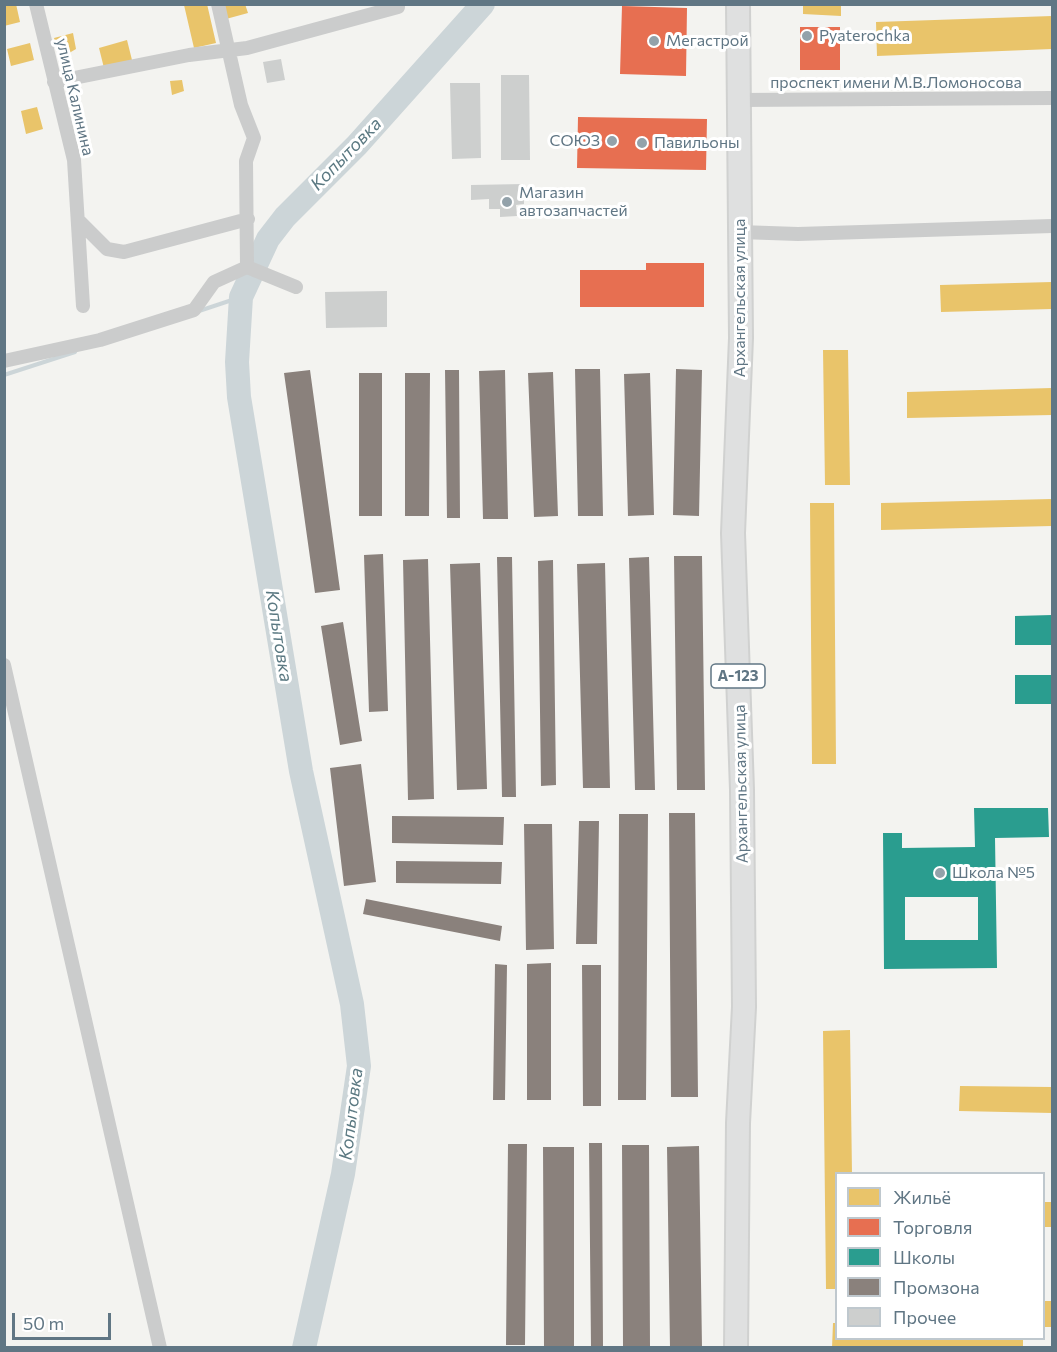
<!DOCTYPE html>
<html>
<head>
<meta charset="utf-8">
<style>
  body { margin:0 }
  #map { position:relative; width:1057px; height:1352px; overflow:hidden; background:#f3f3f0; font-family:Commissioner,sans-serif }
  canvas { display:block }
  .frame { position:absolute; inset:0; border:6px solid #607684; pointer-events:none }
  .legend { position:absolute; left:835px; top:1172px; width:210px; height:168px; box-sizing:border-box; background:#fff; border:2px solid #bfc8ce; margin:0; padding:8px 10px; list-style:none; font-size:18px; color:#607684 }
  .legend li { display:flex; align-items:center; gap:12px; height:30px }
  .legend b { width:30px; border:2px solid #bfc8ce }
  .scale { position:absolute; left:12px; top:1313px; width:99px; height:27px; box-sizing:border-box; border:3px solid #607684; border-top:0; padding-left:8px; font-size:18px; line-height:21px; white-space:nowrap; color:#607684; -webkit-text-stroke:4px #fff; paint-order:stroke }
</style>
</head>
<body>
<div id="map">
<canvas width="1057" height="1352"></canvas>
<div class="frame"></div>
<ul class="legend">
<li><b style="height:16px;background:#e9c46a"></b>Жильё</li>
<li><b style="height:16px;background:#e76f51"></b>Торговля</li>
<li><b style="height:16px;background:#2a9d8f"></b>Школы</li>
<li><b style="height:16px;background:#8a817c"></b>Промзона</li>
<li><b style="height:16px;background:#cdcfce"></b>Прочее</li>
</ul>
<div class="scale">50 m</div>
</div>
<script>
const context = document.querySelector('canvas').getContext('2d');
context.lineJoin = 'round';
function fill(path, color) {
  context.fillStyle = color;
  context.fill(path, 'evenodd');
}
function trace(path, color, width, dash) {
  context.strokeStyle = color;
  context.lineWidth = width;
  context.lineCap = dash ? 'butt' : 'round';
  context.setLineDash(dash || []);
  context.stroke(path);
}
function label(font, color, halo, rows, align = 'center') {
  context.font = font + ' Commissioner,sans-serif';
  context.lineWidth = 6;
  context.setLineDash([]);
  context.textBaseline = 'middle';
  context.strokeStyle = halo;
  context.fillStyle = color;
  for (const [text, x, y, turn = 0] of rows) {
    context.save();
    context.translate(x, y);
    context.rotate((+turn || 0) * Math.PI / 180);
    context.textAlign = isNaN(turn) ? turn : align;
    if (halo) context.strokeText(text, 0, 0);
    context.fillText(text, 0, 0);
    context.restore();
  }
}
fill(new Path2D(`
  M16,4L20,22L4,26V6Z
  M207,4L216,43L194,48L184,5Z
  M221,4H245L248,13L226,19Z
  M803,5H841V16L803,14Z
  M1052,16V49L877,56L876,22Z
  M73,33L76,49L59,59L54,38Z
  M127,40L132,60L104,68L99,48Z
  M30,43L34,60L11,66L7,49Z
  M182,80L184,91L172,95L170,81Z
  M37,107L43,129L26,134L21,111Z
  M1052,282V309L941,312L940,285Z
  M823,350H848L850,485H825Z
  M1052,388V415L907,418V392Z
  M1052,499V526L881,530V503Z
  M810,503H834L836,764H812Z
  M850,1030L852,1174H836V1289H826L823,1031Z
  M960,1086L1052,1087V1113L959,1111Z
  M1044,1202H1052V1227H1044Z
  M1044,1301H1052V1327H1044Z
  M833,1323H836V1338H1023V1348H832Z`), '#e9c46a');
fill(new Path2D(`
  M622,6L687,8L686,76L620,74Z
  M800,27H840V70H800Z
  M578,117L707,119L706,170L577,168Z
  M646,263H704V307H580V270H646Z`), '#e76f51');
fill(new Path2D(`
  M1052,615V645H1015V616Z
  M1015,675H1052V704H1015Z
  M974,808H1048L1049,837L995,838L997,968L884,969L883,833H902V848L975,847ZM905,897H978V940H905Z`), '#2a9d8f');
fill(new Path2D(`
  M575,369H600L603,516H578Z
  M676,369L702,370L699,516L673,515Z
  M310,370L340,590L315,593L284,373Z
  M445,370H459L460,518H447Z
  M505,370L508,519H483L479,371Z
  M553,372L558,516L534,517L528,373Z
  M359,373H382V516H359Z
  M405,373H430L429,516H405Z
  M650,373L654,515L628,516L624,374Z
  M383,554L388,711L369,712L364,555Z
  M674,556H702L705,790H677Z
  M497,557H512L516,797H502Z
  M649,557L655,790H635L629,558Z
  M428,559L434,799L408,800L403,560Z
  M553,560L556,785L541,786L538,561Z
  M480,563L487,789L457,790L450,564Z
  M605,563L610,788H583L577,564Z
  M343,622L362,741L340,745L321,626Z
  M361,764L376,882L344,886L330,768Z
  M669,813H695L698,1097H671Z
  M619,814H648L646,1100H618Z
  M392,816L504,817L503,845L392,843Z
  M579,821H599L597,944H576Z
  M524,824H552L554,949L526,950Z
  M396,861L502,862L501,884L396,883Z
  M366,899L502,926L500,941L363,914Z
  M551,963V1100H527V964Z
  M495,964L507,965L505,1100H493Z
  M582,965H601V1106H583Z
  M589,1143H602L603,1348H591Z
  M508,1144H527L525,1345H506Z
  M622,1145H649L650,1347H623Z
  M699,1146L702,1348H670L667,1147Z
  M543,1147H574V1348H544Z`), '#8a817c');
trace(new Path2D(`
  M199,311L241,297
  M4,375L75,352`), '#ccd5d8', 4);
trace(new Path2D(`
  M304,1348L343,1174L359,1066L352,1004L301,771L239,397L237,362L241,297L268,239L285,217L357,145L483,4`), '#ccd5d8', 24);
fill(new Path2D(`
  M281,59L285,80L267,83L263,62Z
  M501,75H529L530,160H501Z
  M450,83H480L481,158L452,159Z
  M524,184V204L516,205L517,216L500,217V209H489V199L471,200V185Z
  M387,291V327L326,328L325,292Z`), '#cdcfce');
const primary = new Path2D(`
  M736,1348L738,1123L744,1007L742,790L733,533L741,338L738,4`);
trace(primary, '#d0d1d0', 26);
trace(new Path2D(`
  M36,4L74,160L83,306
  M54,82L189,55L247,48L398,7V4
  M739,100L1052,98
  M78,220L107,249L124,252L248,219
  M740,232L798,234L1052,226
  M247,267L296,287
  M4,361L100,340L194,310L214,282L247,267L246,161L254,138L241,105L218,4
  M4,665L160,1348`), '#cbcccc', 14);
trace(primary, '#dfe0e0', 22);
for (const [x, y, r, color] of [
  [807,36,6,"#93a2aa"],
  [654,41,6,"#93a2aa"],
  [612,141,6,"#93a2aa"],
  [642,143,6,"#93a2aa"],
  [507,202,6,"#93a2aa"],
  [940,873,6,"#93a2aa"]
]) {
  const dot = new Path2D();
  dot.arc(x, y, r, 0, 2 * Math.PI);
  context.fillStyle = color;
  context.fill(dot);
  trace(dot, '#fff', 2);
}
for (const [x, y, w] of [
  [738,676,54]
]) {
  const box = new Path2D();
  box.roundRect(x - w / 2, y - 12, w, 24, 4.5);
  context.fillStyle = '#fff';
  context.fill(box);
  trace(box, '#607684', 1.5);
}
label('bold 15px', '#607684', null, [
  ["А-123",738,676]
]);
label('16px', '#607684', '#fff', [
  ["Pyaterochka",819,36],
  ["Мегастрой",666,41],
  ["СОЮЗ",600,141,"right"],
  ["Павильоны",654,143],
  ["Магазин",519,193],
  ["автозапчастей",519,211],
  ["Школа №5",952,873]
], 'left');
label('16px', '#607684', '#fff', [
  ["проспект имени М.В.Ломоносова",896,83],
  ["улица Калинина",75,97,77],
  ["Архангельская улица",740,298,-90],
  ["Архангельская улица",741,784,-91]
]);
label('italic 18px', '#5b7982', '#fff', [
  ["Копытовка",346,154,-46],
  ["Копытовка",279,636,81],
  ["Копытовка",351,1114,-83]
]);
</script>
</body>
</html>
